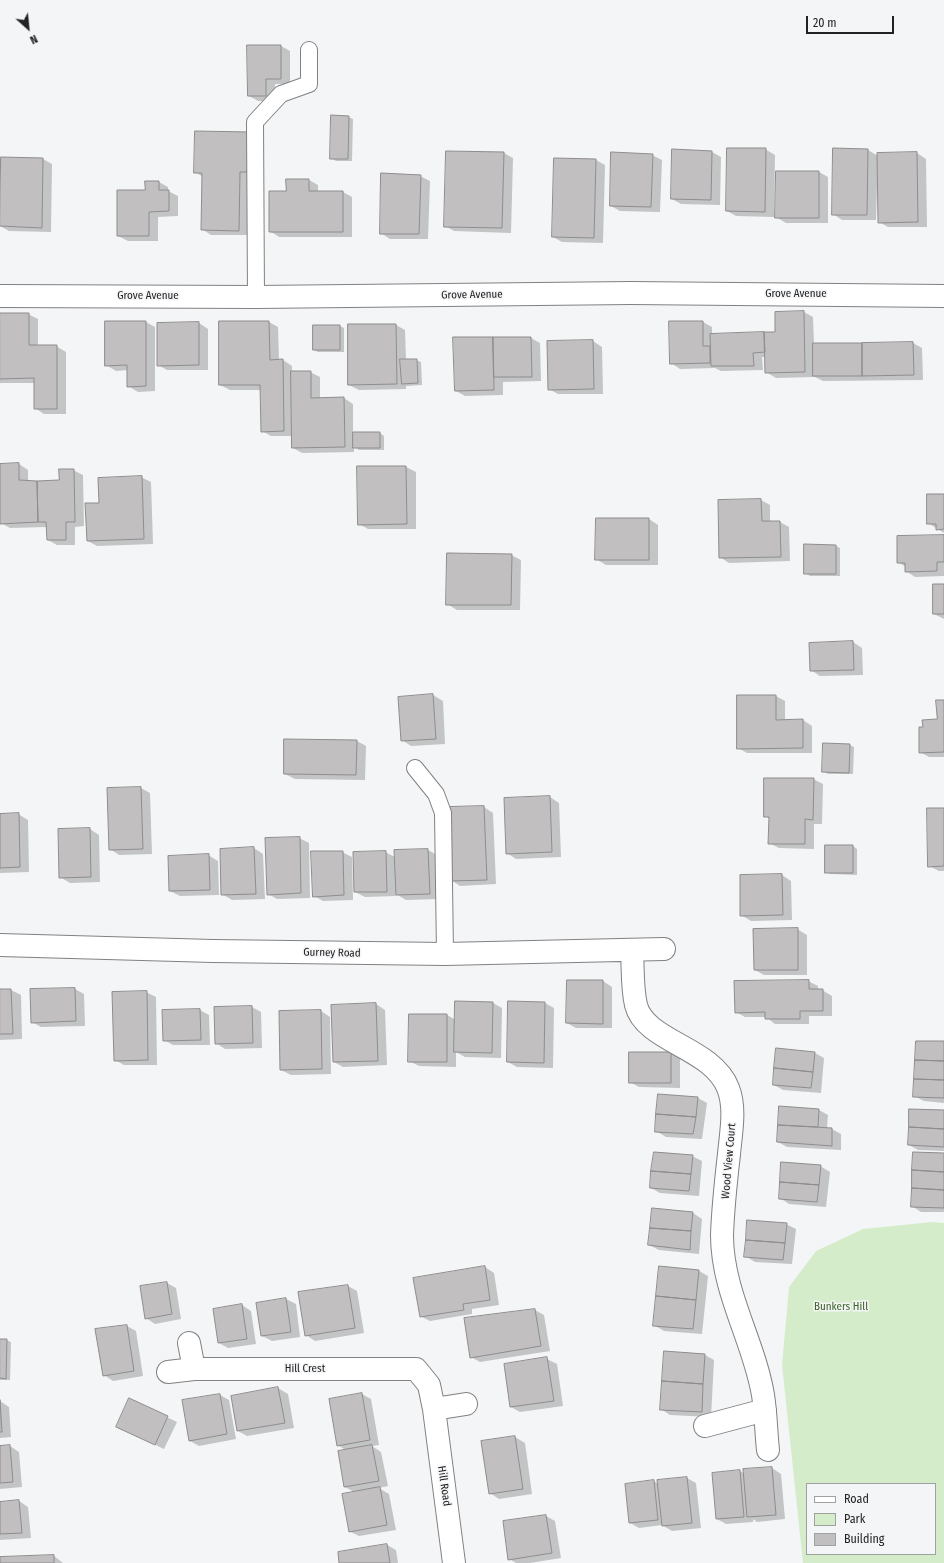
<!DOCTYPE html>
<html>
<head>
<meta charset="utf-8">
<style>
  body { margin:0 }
  #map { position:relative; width:944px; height:1563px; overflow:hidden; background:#f4f5f7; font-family:"Fira Sans Condensed",sans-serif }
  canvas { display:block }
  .legend { position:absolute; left:806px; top:1483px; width:130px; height:72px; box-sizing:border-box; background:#f4f5f7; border:1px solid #a0a1a2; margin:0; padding:5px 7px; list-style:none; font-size:12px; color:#222223 }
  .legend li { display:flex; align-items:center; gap:8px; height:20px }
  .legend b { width:20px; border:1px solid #a0a1a2 }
  .north { position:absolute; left:8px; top:8px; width:40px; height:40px; -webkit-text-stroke:3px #f4f5f7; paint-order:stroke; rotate:153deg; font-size:11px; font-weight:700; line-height:16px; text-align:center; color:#222223 }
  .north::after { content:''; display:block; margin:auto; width:14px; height:18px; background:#222223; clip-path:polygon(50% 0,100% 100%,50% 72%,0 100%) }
  .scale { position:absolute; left:806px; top:16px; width:88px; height:18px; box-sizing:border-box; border:2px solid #222223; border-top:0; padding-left:5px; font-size:12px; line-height:14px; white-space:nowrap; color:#222223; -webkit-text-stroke:3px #f4f5f7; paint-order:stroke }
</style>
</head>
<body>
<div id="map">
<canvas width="944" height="1563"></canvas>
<ul class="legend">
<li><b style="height:5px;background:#fff"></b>Road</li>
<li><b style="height:11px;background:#d5eccb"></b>Park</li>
<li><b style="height:11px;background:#c2bfc0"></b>Building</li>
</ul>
<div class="north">N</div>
<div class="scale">20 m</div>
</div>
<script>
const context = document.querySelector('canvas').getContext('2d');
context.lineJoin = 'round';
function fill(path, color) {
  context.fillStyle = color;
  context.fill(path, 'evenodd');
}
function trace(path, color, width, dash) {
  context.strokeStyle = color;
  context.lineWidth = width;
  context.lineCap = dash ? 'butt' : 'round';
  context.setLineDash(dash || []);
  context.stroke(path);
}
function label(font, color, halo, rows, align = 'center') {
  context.font = font + ' "Fira Sans Condensed",sans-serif';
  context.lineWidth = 3;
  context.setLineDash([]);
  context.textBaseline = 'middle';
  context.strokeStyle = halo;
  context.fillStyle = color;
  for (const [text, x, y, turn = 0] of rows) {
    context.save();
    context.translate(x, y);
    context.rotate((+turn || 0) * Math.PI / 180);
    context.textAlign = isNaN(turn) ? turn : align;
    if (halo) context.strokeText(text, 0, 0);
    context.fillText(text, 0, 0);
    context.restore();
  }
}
fill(new Path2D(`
  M932,1222L944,1223V1563H803L782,1365L789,1287L816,1251L863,1229ZM807,1484H935V1554H807Z`), '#d5eccb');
fill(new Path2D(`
  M281,46L290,51V84H275V101H258L249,96Z
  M348,117L353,119L352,161H336L331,158Z
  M249,133L248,235H211L202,229L203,177L195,172Z
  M765,149L775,155L774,217L736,216L727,211Z
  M673,150L712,152L721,157L720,205L681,204L672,199Z
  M868,150L878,156L917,153L926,159L927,227H888L879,222V185H877L876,220H842L833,214Z
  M447,152L504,153L513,158L511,233L454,231L445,226Z
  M652,155L662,160L660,212L620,211L611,206Z
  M2,158L43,159L52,164L51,232L9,231L0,226Z
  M596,160L605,165L603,243L562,242L553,237Z
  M819,172L828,177V223H786L776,217Z
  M420,176L430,181L428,239H390L381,233Z
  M287,180H309L318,185V192H343L352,197V237H279L270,231L287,192Z
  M159,182L168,187V191L178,196V216L158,217V241H128L118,236L146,191Z
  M804,312L813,317L814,344L913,343L922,348L923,380L823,381L815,377L776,378L766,372V357H762L763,370L721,371L715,368L680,369L671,363L703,322L712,327V335L776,333Z
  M0,314H28L38,319V346H56L66,352V414H44L35,408V383H0Z
  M146,322L155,327V391L138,392L128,386V370L116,371L106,365Z
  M269,322L278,327L279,360H283L292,366V372H310L320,377V399L344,398L353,404V433H380L384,436V450H359L354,447V452L302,453L293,448V436H271L262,431L261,390H230L220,385Z
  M199,323L208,329V370H167L158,365Z
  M396,325L405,330L406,360H416L421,362L422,385L406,386V389L359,390L349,385Z
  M340,326L344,328V352H318L314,350Z
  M454,338H531L540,343L541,381L503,382V395L465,396L456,391Z
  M593,341L602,347L603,394H558L549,389Z
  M19,464L28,470V481H60L73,470L83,475L84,526L75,527V545H57L48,540L47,527L10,528L1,523L0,465Z
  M358,467H406L416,472V529H368L359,524Z
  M141,477L151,482L153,544L97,546L88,541L100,504Z
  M944,495V533L928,523Z
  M761,500L770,505V522H780L789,527L790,561L729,563L720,557Z
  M649,519L658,525V565H606L596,559Z
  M944,536V576L915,577L906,571V567L898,562Z
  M836,546L840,548V576H810L805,573Z
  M511,555L521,560L520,610H457L447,604Z
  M944,585V619L934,614Z
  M853,642L862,648L863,675L820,676L811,670Z
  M433,695L443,701L445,744L411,746L402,740L399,697Z
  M776,696L785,701V720H803L812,726V753H747L738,748Z
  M944,701V757H929L920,752L938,720Z
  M357,741L366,746L365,780L295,779L285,774Z
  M849,745L854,747L853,774H828L823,771Z
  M813,779L823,784L822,824H814V849L779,848L769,843L770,819L765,816Z
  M141,788L150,793L152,854L119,855L110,849Z
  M550,797L559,803L561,857L516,859L507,853Z
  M484,807L493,813L496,884L460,886L451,880L449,808Z
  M944,809V871H939L929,866Z
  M18,814L28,820L29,872L0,873V815Z
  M90,829L99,835L100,882L70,883L60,877Z
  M299,838L309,843L310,898L277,899L268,894Z
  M853,846L857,849V875L831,874L826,872Z
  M254,848L263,854L265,899L232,900L222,894L221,850Z
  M428,850L437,855L439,899L406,900L396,894V896L365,897L355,892L385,852L395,857V851Z
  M342,852L352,857L353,900L323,901L314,896Z
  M208,855L218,861L219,895L180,896L170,891Z
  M782,875L791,881L792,920L751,921L741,915V876Z
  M797,929L807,935V975H764L755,970Z
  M568,981H603L612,987V1028H576L567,1023Z
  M808,981L818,986V990H822L832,996V1016H809V1024H775L766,1017H745L736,1012Z
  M75,989L84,994L85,1026L41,1027L32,1022Z
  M0,990H11L21,995L22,1039L0,1040Z
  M146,992L156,997L157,1065H124L115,1060Z
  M493,1003L502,1008L501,1058L465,1057L456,1052V1067L419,1066L409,1061L447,1015L456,1020Z
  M545,1003L554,1008L553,1068L517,1067L508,1062Z
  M376,1004L385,1010L387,1065L343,1067L334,1062L332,1006Z
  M252,1007L261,1012L262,1048L225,1049L216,1043L215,1008Z
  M200,1010L209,1015L210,1045H173L164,1040Z
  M321,1011L330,1017L331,1074L291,1075L281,1070Z
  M944,1042V1103L924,1101L914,1096Z
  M671,1053L680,1059V1088L639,1087L630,1082Z
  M815,1053L824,1058L821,1093L783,1090L774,1085Z
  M698,1098L707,1103L702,1139L666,1137L656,1131Z
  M780,1107L819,1110L828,1115L827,1128L832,1129L841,1134V1150L787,1147L778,1142Z
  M944,1111V1151L918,1150L909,1145Z
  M944,1154V1212H921L912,1206Z
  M692,1156L702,1161L699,1196L660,1193L651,1188Z
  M820,1166L830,1172L826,1207L789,1204L780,1198Z
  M693,1213L702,1219L699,1254L659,1250L649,1245Z
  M786,1224L796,1229L792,1264L755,1262L745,1256Z
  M485,1267L494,1273L499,1305L472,1309V1314L430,1321L420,1316Z
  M660,1267L699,1271L708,1276L702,1334L664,1331L654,1325Z
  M167,1283L176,1288L181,1319L155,1324L146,1318Z
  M348,1286L357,1291L364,1333L315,1341L306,1335L299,1293Z
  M286,1299L296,1304L300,1337L272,1341L262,1336L257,1303Z
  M242,1305L251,1311L256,1344L228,1348L219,1343Z
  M535,1310L544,1315L550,1351L480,1362L471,1357Z
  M127,1326L136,1331L143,1376L113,1381L104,1375Z
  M0,1340H6L11,1342L10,1380H0Z
  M665,1352L705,1355L714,1360L711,1417L670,1415L661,1409Z
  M547,1359L557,1364L563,1406L520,1412L511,1407L505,1365Z
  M278,1388L288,1394L294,1428L247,1436L238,1431Z
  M362,1394L371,1399L379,1445L372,1446L381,1452L388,1486L379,1488L389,1494L396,1530L359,1536L349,1531L356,1493L345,1487L347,1451L338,1445Z
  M220,1395L229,1400L236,1439L199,1446L190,1441Z
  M129,1399L177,1422L164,1449L117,1427Z
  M0,1401L9,1407L11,1437L0,1438Z
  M515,1437L525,1443L532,1494L499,1499L490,1493L482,1442Z
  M10,1446L19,1452L22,1487L0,1489V1447Z
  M772,1468L781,1474L785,1519L757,1522L753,1519V1522L726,1524L717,1519L740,1471L745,1474Z
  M687,1478L696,1483L701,1528L672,1531L662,1525L639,1528L630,1523L654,1481L658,1484Z
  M19,1501L28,1507L31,1538L0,1540V1503Z
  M546,1516L555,1521L561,1558L530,1563H516L509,1559Z
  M387,1545L396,1550L398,1563H340Z
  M54,1556L63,1563H0V1558Z`), '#0003');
const building = new Path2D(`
  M247,45H281V79H266V96H248Z
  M331,115L349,116L348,159H330Z
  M195,131L250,132L249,172H240L239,231L201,230L202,173H194Z
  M727,148H766L765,212L726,211Z
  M833,148L868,149L867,215H832Z
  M672,149L712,151L711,200L671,199Z
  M446,151L504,152L502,228L444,227Z
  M611,152L653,154L651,207L610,206Z
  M917,152L918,222L878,223L877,153Z
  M1,157L43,158L42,228L0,226Z
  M554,158L596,159L594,238L552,237Z
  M776,171H819V218H775Z
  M381,173L421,175L419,234H380Z
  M286,179H309V191H343V232H269V191H286Z
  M145,181H159V190H169V211L149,212V236H117V190H145Z
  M804,311L805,372L765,373L764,332H775V312Z
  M0,313H29V345H57V409H34V378L0,379Z
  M105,321H146V386L127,387V365L105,366Z
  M219,321H269L270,360L283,359L284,431L261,432L260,385H219Z
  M669,321H703V346H710V363L670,364Z
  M199,322V365L157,366V323Z
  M348,324H396L397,384L348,385Z
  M313,325H340V350H313Z
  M764,332L765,352L753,353L754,366H711L710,334Z
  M453,337H493L494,390L455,391Z
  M493,337H531L532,377H494Z
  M593,340L594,389L548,390L547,341Z
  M913,342L914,375L862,376V343Z
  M813,343H862V376H813Z
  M400,359H417L418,383L402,384Z
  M291,371H311V398L344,397L345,447L292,448Z
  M353,432H380V448H353Z
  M19,463V480L37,481L38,522L0,524V464Z
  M357,466H406L407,524L358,525Z
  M59,469H74L75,522H66V540H47L46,522H38L37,481L59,480Z
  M142,476L144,539L87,541L85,503H99L98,478Z
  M927,494H944V529L936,530V524H927Z
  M761,499L762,521H780L781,557L719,558L718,500Z
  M596,518H649V560H595Z
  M944,535V562H937V571L905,572V563H897V536Z
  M804,544L836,545V574H804Z
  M447,553L512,554L511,605H446Z
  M933,584H944V614H933Z
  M853,641L854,670L810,671L809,643Z
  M433,694L436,739L401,741L398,697Z
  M737,695H776V720L803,719V748L737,749Z
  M936,700H944V752L919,753V727H923L922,720L937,719Z
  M284,739L357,740L356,775L284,774Z
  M823,743L850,744L849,773L822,772Z
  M764,778H814L813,820L805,819V844H768L769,817H764Z
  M141,787L143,849L109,850L107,788Z
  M550,796L552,852L506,854L504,798Z
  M484,806L487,880L450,881L448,807Z
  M927,808H944V866L928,867Z
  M19,813L20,867L0,868V814Z
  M90,828L91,877L59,878L58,829Z
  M300,837L301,893L267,895L265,838Z
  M825,845H853V873H825Z
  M254,847L256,894L221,895L220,849Z
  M428,849L430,894L396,895L394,850Z
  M311,851H343L344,895L313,897Z
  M386,851L387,892H354L353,852Z
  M209,854L210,890L169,891L168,856Z
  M782,874L783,915L740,916V875Z
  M798,928V970H754L753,929Z
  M567,980H603V1024L566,1023Z
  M809,980V989H823V1011H800V1019H765V1012L735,1013L734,981Z
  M75,988L76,1021L31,1023L30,989Z
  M0,989H11L13,1034H0Z
  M147,991L148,1060L114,1061L112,992Z
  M455,1001L493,1002L492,1053L454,1052Z
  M508,1001L545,1002L544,1063L507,1062Z
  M376,1003L378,1061L333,1062L331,1005Z
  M252,1006L253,1043L215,1044L214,1007Z
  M200,1009L201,1040L163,1041L162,1010Z
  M321,1010L322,1069L280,1070L279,1011Z
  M409,1014H447V1062H408Z
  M916,1041H944V1061L915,1060Z
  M776,1048L815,1052L813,1072L774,1068Z
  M629,1052H671V1083H629Z
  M915,1060L944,1061V1080L914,1079Z
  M774,1068L813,1072L811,1088L773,1085Z
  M914,1079L944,1080V1098L913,1097Z
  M658,1094L698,1097L696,1117L656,1114Z
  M779,1106L819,1109L818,1127L778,1125Z
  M909,1109L944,1110V1129L909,1127Z
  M656,1114L696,1117L693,1134L655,1132Z
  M778,1125L832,1128V1146L777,1142Z
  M909,1127L944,1129V1147L908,1145Z
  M654,1152L693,1155L691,1174L651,1171Z
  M913,1152L944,1153V1172L912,1170Z
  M781,1162L821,1165L819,1185L780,1182Z
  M912,1170L944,1172V1190L912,1188Z
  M651,1171L691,1174L689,1191L650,1188Z
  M780,1182L819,1185L817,1202L779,1199Z
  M912,1188L944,1190V1208L911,1207Z
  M652,1208L693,1212L691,1231L650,1228Z
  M747,1220L787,1223L785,1243L746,1240Z
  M650,1228L691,1231L690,1250L648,1245Z
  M746,1240L785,1243L783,1260L744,1257Z
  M485,1266L490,1300L463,1304L464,1310L420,1317L413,1278Z
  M659,1266L699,1270L696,1300L656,1296Z
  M167,1282L172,1314L145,1319L140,1286Z
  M348,1285L355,1328L305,1336L298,1292Z
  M656,1296L696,1300L693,1329L653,1326Z
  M286,1298L291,1332L261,1336L256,1303Z
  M242,1304L247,1339L218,1343L213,1309Z
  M535,1309L541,1346L470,1358L464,1318Z
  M127,1325L134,1371L103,1376L95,1329Z
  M0,1339H7L6,1379L0,1378Z
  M664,1351L705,1354L703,1384L662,1381Z
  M547,1357L554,1401L510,1407L504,1364Z
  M662,1381L703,1384L702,1412L660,1410Z
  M278,1387L285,1423L237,1431L231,1396Z
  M362,1393L370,1440L337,1446L329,1399Z
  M220,1394L227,1434L189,1441L182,1400Z
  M129,1398L168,1416L155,1445L116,1427Z
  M0,1400L2,1432H0Z
  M515,1436L523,1489L489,1494L481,1441Z
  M10,1445L13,1482L0,1483V1446Z
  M372,1445L379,1481L344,1487L338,1451Z
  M772,1467L776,1515L747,1517L743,1469Z
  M740,1470L744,1517L716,1519L712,1473Z
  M687,1477L692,1523L662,1526L657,1480Z
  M654,1480L658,1520L629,1523L625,1484Z
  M380,1487L387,1525L349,1532L342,1494Z
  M19,1500L22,1533L0,1534V1502Z
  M546,1515L552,1553L508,1560L503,1521Z
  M387,1544L390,1563H339L338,1552Z
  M54,1555V1563H0V1557Z`);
fill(building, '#c2bfc0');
trace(building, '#8e8c8c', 1);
const service = new Path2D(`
  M256,297L255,122L281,94L309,84V50
  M415,768L436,794L443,813L445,954`);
const minor = new Path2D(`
  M0,296L256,297L631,293L944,296
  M0,945L213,951L445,954L664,949
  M632,951C633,968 632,988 636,1005C645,1042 712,1047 728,1088C736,1108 731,1132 729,1154C726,1180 723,1208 722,1235C722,1292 754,1341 763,1395C766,1413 766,1432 768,1450
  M189,1343L194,1369
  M168,1372L194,1369H416L429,1385L434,1409L454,1563
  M434,1409L466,1404
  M705,1426L765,1410`);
trace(service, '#818183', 18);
trace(minor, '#818183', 24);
trace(service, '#fff', 16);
trace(minor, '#fff', 22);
label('11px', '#222223', '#f4f5f7', [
  ["Grove Avenue",796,294],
  ["Grove Avenue",472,295,-1],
  ["Grove Avenue",148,296],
  ["Gurney Road",332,953,1],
  ["Wood View Court",729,1161,-85],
  ["Hill Crest",305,1369],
  ["Hill Road",444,1486,82]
]);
label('11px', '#3b6324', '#f4f5f7', [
  ["Bunkers Hill",841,1307]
]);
</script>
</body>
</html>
